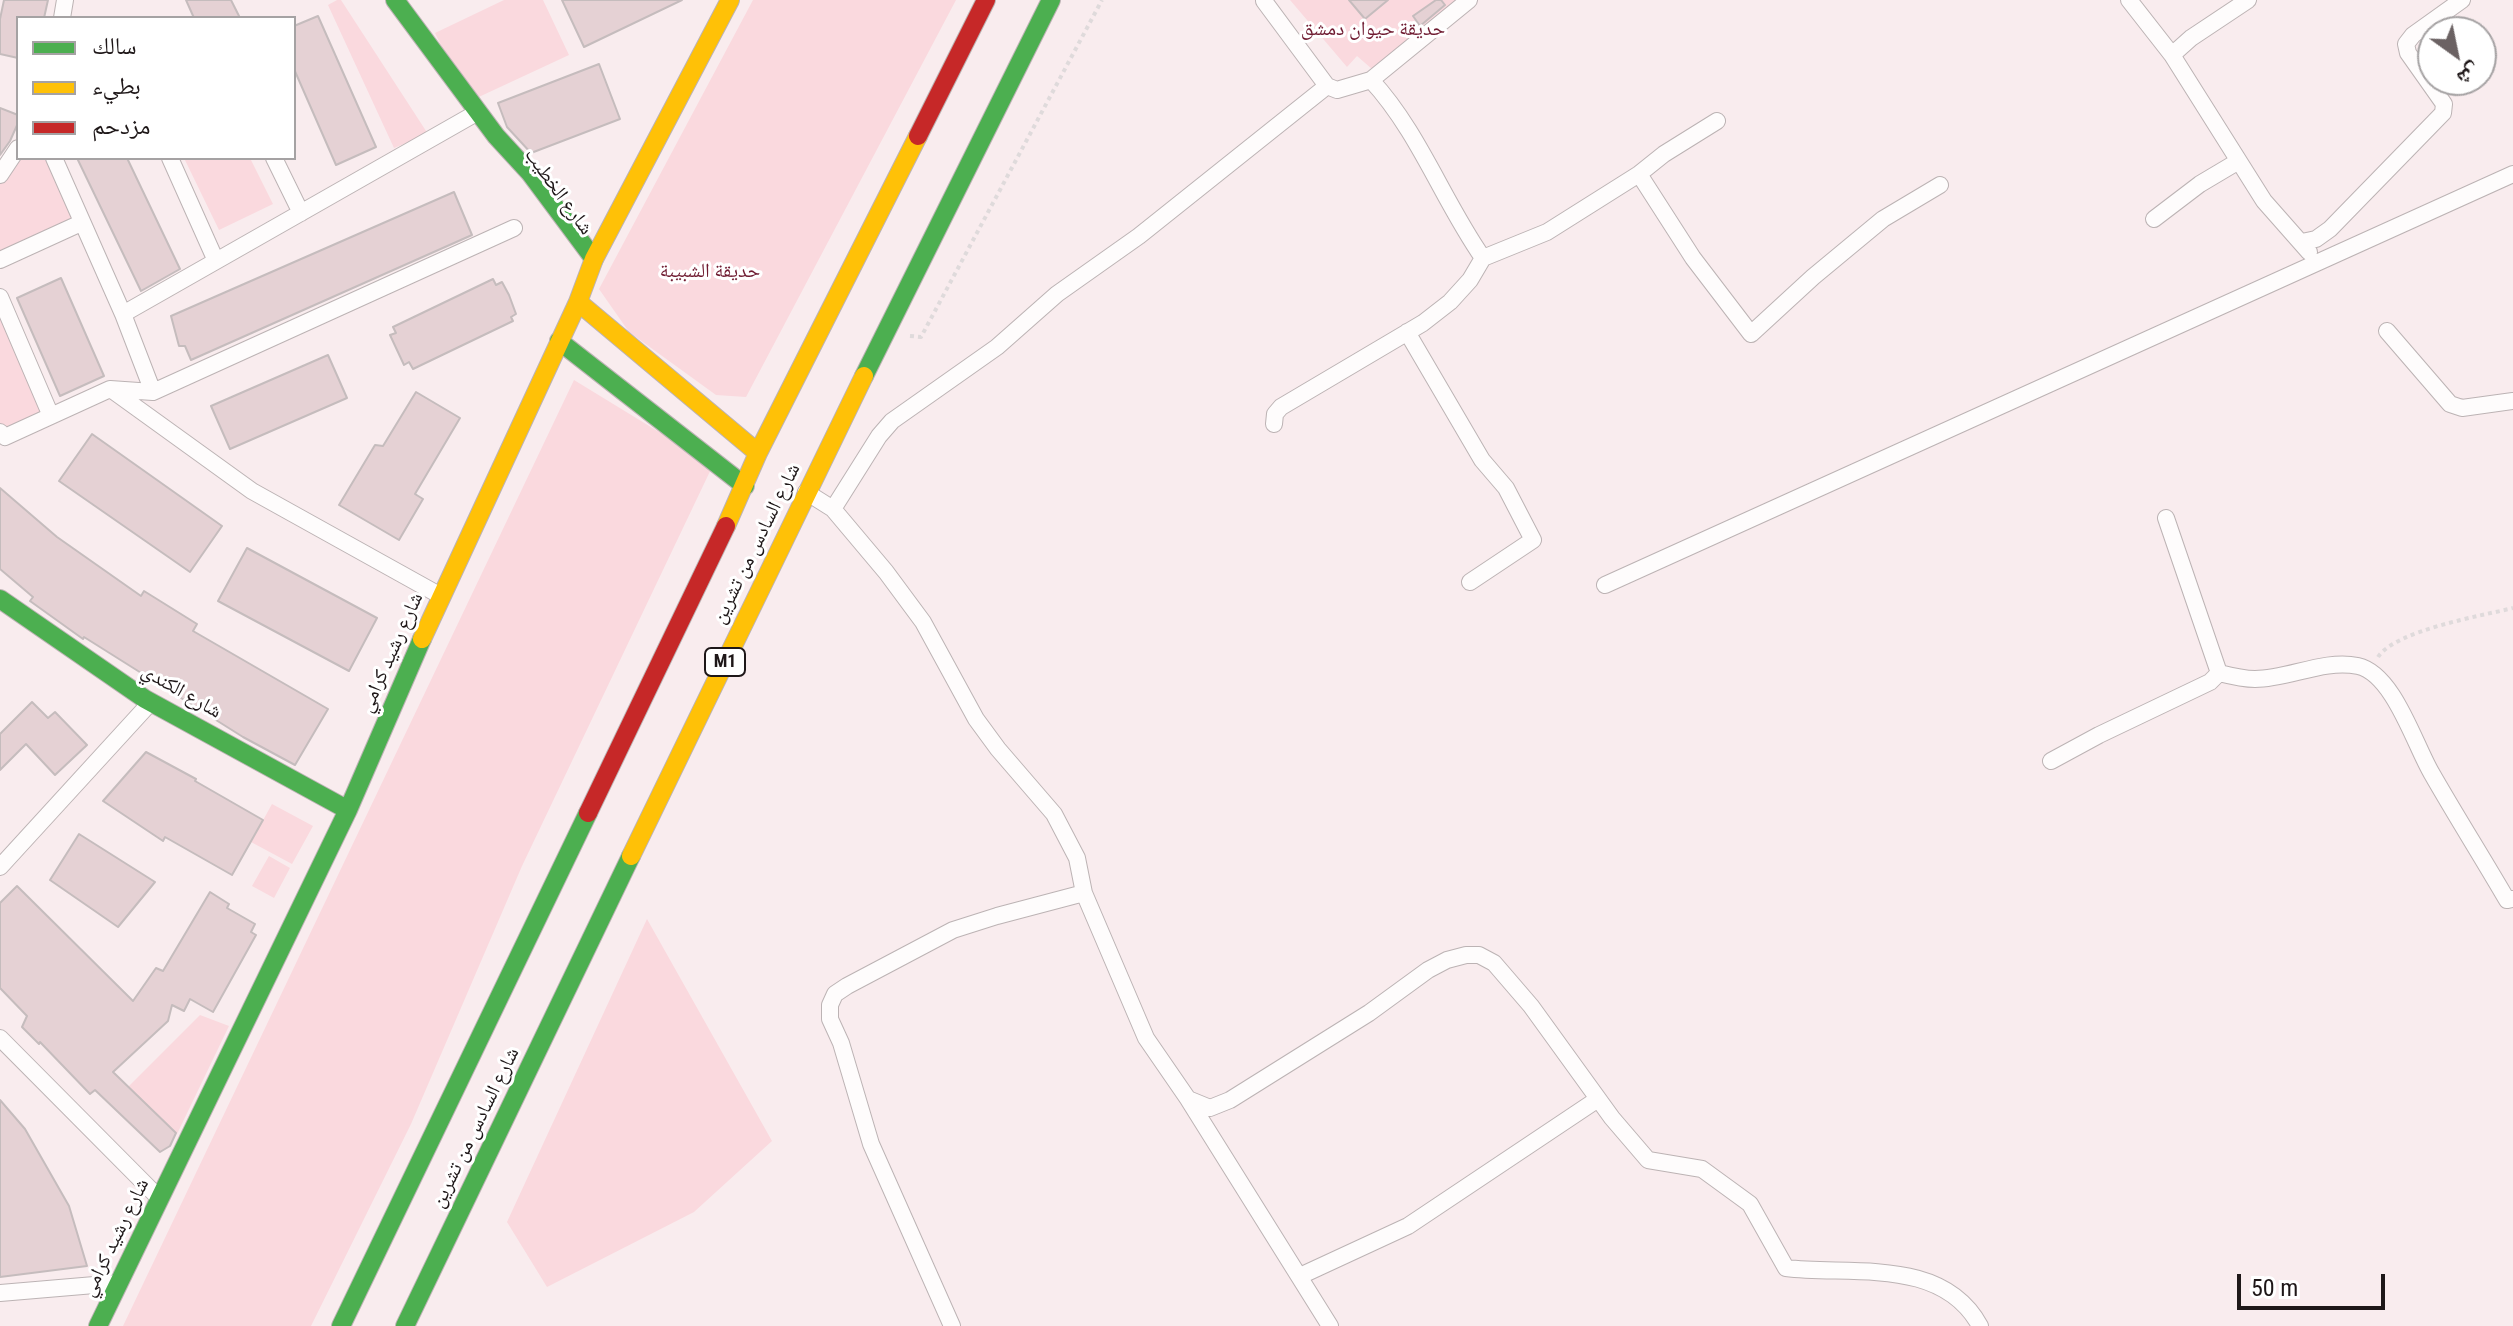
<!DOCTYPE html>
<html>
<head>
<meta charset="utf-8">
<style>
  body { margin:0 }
  #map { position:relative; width:2513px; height:1326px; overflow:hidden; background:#f9ecee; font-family:"Roboto Condensed","Noto Naskh Arabic",sans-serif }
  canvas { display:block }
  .legend { position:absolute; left:16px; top:16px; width:280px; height:144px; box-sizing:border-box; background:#fff; border:2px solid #a5a2a3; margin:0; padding:10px 14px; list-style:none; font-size:24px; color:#1e1718 }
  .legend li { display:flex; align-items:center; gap:16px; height:40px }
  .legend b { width:40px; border:2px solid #a5a2a3 }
  .north { position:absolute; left:2417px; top:16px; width:80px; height:80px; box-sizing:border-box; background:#fff; border:2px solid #a5a2a3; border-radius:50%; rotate:147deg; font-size:22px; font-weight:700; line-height:32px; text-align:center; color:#1e1718 }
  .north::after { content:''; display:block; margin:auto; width:28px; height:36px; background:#6b6263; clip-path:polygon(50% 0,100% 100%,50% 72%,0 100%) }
  .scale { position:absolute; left:2237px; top:1274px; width:148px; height:36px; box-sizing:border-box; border:4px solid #1e1718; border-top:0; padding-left:10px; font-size:24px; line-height:28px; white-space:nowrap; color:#1e1718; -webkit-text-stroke:6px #fff; paint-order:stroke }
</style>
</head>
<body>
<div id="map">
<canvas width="2513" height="1326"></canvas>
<ul class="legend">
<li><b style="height:10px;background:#4caf50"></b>سالك</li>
<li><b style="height:10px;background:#ffc107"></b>بطيء</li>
<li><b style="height:10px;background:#c62828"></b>مزدحم</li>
</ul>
<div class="north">ش</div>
<div class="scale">50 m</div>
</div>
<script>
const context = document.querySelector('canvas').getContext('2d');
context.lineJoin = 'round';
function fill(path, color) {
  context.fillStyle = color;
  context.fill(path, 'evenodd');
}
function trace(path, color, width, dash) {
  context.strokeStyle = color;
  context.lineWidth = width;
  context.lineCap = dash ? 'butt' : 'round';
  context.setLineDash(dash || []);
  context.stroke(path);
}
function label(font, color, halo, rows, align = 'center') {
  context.font = font + ' "Roboto Condensed","Noto Naskh Arabic",sans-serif';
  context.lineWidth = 6;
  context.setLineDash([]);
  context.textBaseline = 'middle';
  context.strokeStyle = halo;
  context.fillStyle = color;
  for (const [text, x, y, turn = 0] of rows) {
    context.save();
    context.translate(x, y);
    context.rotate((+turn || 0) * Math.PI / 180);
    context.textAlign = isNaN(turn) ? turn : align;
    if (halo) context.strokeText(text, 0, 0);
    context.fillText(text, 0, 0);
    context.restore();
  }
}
fill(new Path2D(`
  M337,0H341L428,134L394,148L328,5Z
  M504,0H543L569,55L468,102L435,33Z
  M753,0H956L746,397L716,395L629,332L599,289Z
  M1290,0H1465L1372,69L1357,56L1347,67Z
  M18,157L47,158L72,219L0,255V184Z
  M184,158H250L273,204L219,230Z
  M0,312L43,413L7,430L0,423Z
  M574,380L713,465L522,866L411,1124L311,1326H123Z
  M272,804L313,826L292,864L251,842Z
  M269,856L290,868L274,898L252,886Z
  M647,919L772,1141L694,1212L547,1287L507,1222Z
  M200,1015L229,1026L177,1134L128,1087Z`), '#fad9de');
const building = new Path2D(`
  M4,0H48L44,18H18V58L0,54V19Z
  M186,0H231L240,18H194Z
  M562,0H682L584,47Z
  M1349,0H1388L1365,19Z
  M1436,0H1441L1445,5L1420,26L1413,16Z
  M318,16L376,147L336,165L294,69V26Z
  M599,64L620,119L531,153L507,127L498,103Z
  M0,108L18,115V123L10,141L0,155Z
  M77,158H127L180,269L141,291Z
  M454,192L472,235L191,360L185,346H179L171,316Z
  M61,278L104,376L60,396L17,298Z
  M493,279L496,285L502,282L509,295L516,314L511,317L513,321L413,369L409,362L404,365L390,335L396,333L393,327Z
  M328,355L347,398L230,449L211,406Z
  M416,392L460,418L415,494L423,499L399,540L339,505L375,445L383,446Z
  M92,434L222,526L190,572L59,481Z
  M0,488L57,537L141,596L144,591L197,624L193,631L328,709L295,765L243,737L84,637L83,639L30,601L33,597L0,569Z
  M247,548L377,618L349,671L218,601Z
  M32,702L48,718L55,712L87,745L55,775L26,744L0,770V734Z
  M146,752L196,779L195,781L263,820L232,875L165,837L163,841L103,801Z
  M79,834L155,882L118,927L50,880Z
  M17,886L133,1001L156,968L163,971L210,892L229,904L227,908L255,924L251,932L256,935L213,1012L190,999L184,1011L172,1005L168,1021L113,1072L176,1133L170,1146L160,1152L95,1090L90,1094L40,1042L39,1044L22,1027L27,1016L0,988V903Z
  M0,1100L25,1129L69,1206L87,1266L0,1277Z`);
fill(building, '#e5d1d4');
trace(building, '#c5bcbd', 2);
const street = new Path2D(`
  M2129,0L2172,55L2264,201L2309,252
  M1264,1L1327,86L1337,90L1371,80L1469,0
  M62,18L65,0
  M2172,55L2191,38L2248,0
  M1371,80C1419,132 1443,201 1483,258
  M54,158L123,314L153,392
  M170,158L216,261
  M274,158L301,213
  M1639,174L1693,258L1751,334L1813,277L1883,219L1940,185
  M0,175L18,148
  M2154,219L2200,184L2237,162
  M2302,242L2316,239L2330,229L2443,113L2444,104L2408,53L2406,44L2413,35L2462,0
  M0,260L81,223
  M0,297L51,416
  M123,314L478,112
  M2387,331L2450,404L2462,408L2513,401
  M1407,332L1482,460L1506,488L1533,540L1470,582
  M112,390L252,491L441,596
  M1274,424L1275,414L1281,407L1423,323L1450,302L1470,280L1483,258L1547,232L1639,174L1664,154L1717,121
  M0,432L5,437L110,389L153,392L514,228
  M806,492L833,509L886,572L923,622L976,719L998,749L1054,814L1077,858L1084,893L1146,1038L1188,1099L1210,1108L1230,1100L1369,1013L1428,970L1447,960L1466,955H1479L1494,963L1531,1006L1612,1118L1648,1160L1702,1169L1750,1204L1786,1268C1850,1276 1942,1256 1980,1326
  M833,509L879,436L892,421L997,347L1057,294L1139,236L1327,86
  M2166,518L2219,673
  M1605,585L2513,174
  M2219,673C2231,676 2243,679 2255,679C2289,679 2323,659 2358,666C2394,674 2415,746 2432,774C2456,816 2482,857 2507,900L2513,899
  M2051,761L2099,735L2210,682L2219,673
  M0,867L151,702
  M0,1038L160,1199
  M1188,1099L1330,1326
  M1300,1276L1408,1226L1598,1099
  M0,1293L118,1283
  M952,1326L871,1144L841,1043L830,1019V1005L835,994L847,986L953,930L997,916L1084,893`);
const fast = new Path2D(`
  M395,0L496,136L530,173L594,259
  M559,341L745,486
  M864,376L1051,0
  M0,599L145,699L348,810
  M98,1326L348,810L422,639
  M341,1326L588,813
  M405,1326L631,856`);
const slow = new Path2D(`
  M578,302L758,453
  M726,526L758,453L918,136
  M422,639L578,302L594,259L730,0
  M631,856L864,376`);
const jam = new Path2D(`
  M918,136L986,0
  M588,813L726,526`);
trace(street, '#bcb3b4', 18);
trace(fast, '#bcb3b4', 20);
trace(slow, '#bcb3b4', 20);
trace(jam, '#bcb3b4', 20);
trace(new Path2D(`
  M910,336L921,337L1102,0
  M2378,657C2396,630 2481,616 2513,608`), '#dfdadb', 4, [4, 4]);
trace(street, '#fefcfc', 16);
trace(fast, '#4caf50', 18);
trace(slow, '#ffc107', 18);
trace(jam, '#c62828', 18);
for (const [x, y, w] of [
  [725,662,40]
]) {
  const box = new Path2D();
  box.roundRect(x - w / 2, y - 14, w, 28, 6);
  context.fillStyle = '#fff';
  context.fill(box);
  trace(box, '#1e1718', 2);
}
label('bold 18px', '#1e1718', null, [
  ["M1",725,662]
]);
label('20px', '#6f1b31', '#fff', [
  ["حديقة حيوان دمشق",1373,30],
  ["حديقة الشبيبة",710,272]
]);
label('20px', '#1e1718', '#fff', [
  ["شارع الخطيب",558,192,54],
  ["شارع السادس من تشرين",757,544,-64],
  ["شارع رشيد كرامي",392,653,-66],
  ["شارع الكندي",181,692,30],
  ["شارع السادس من تشرين",476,1128,-64],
  ["شارع رشيد كرامي",116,1238,-64]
]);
</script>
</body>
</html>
